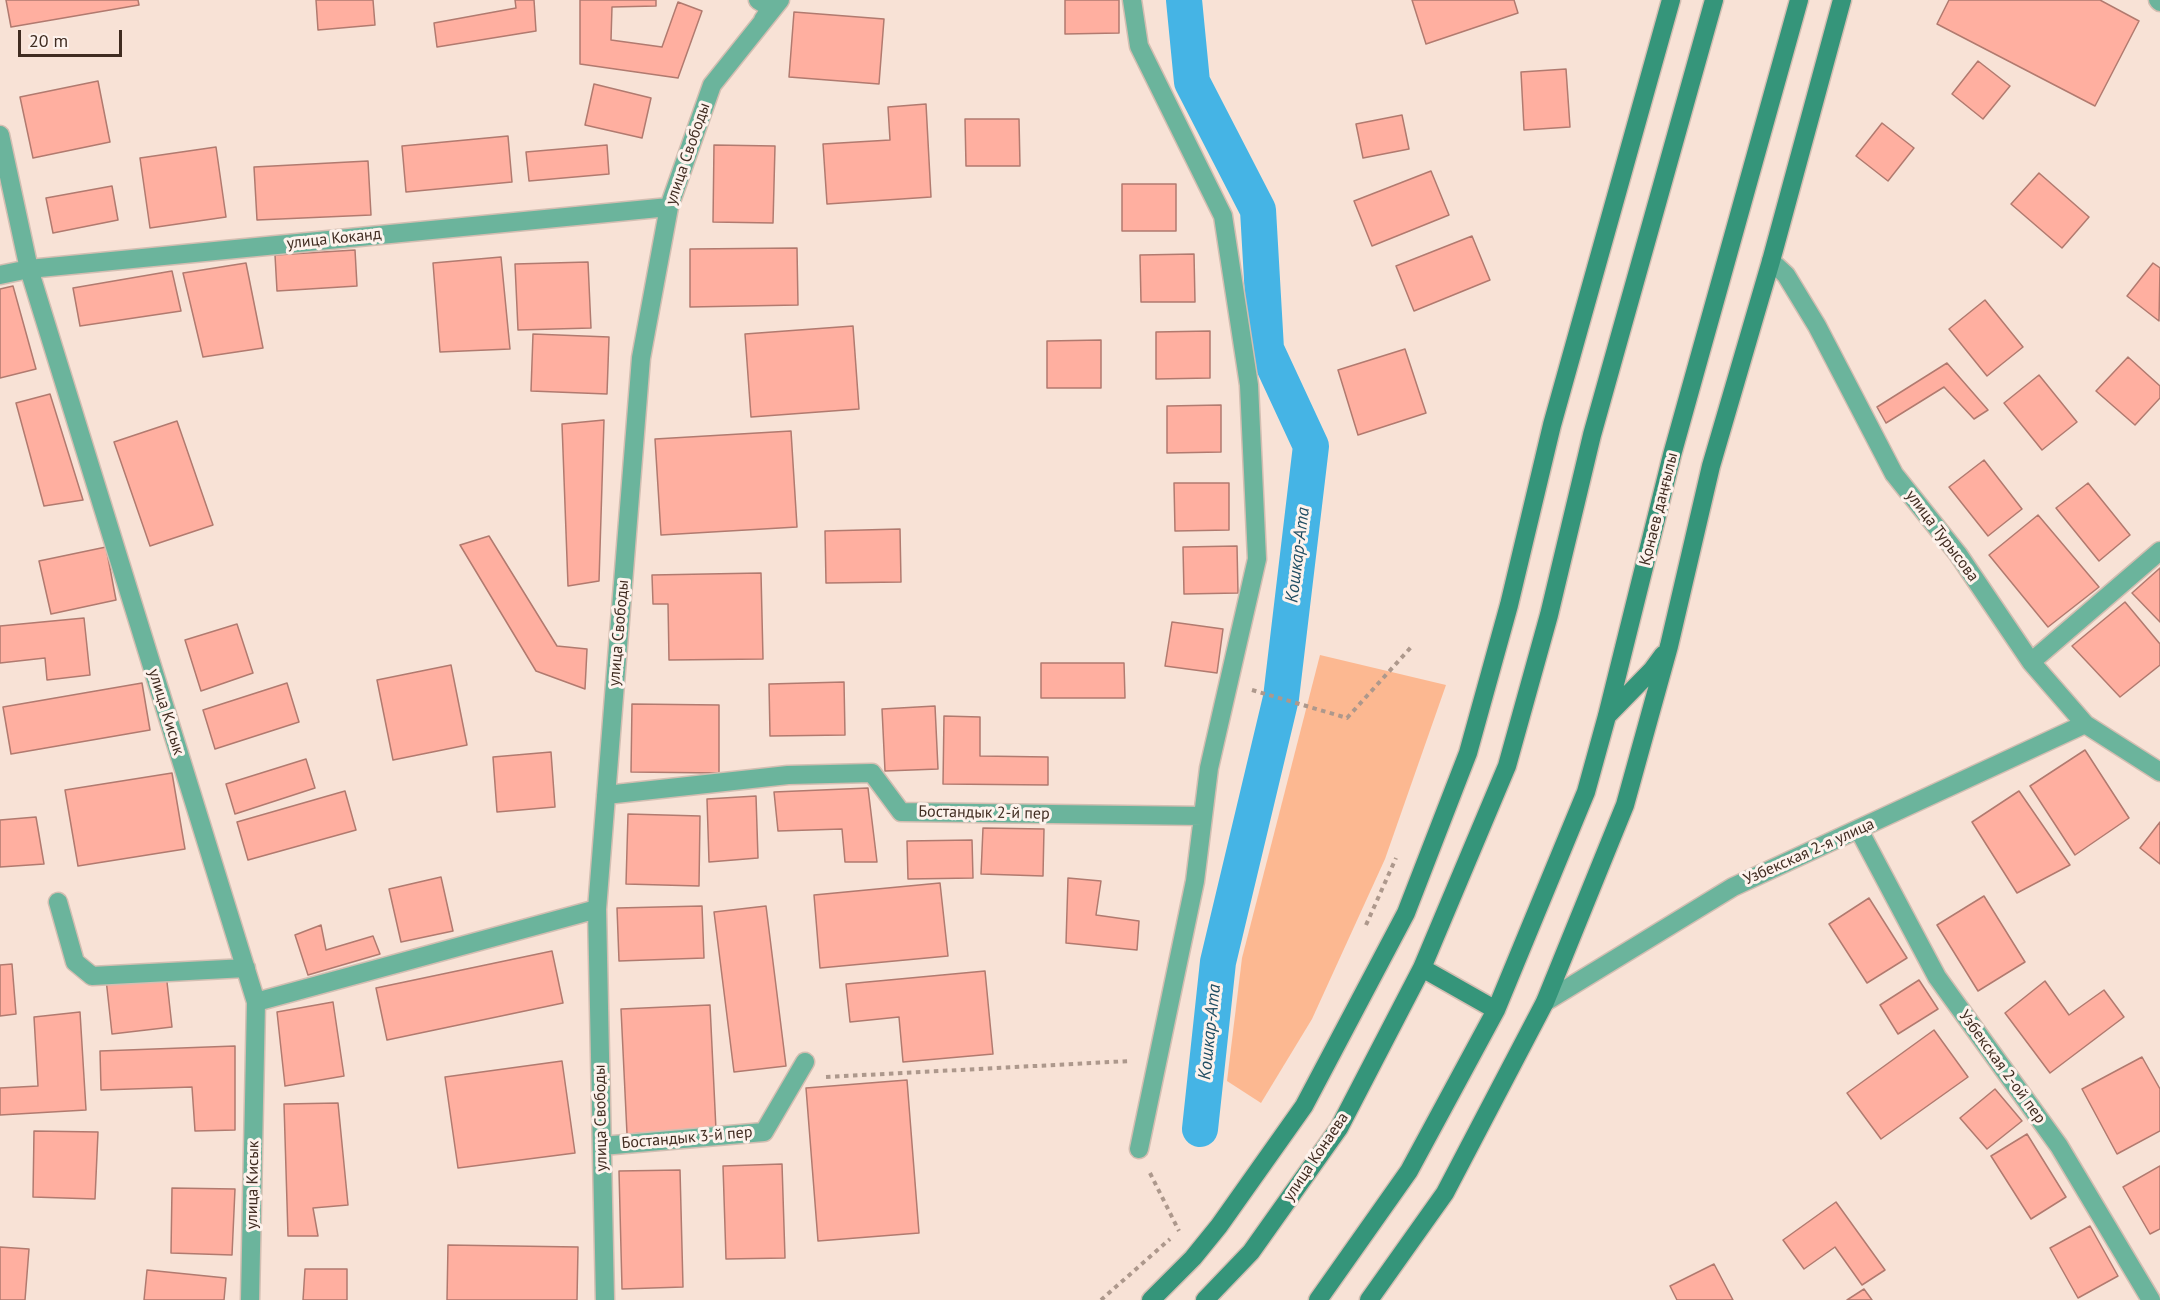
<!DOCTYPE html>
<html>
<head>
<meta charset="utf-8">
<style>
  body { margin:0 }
  #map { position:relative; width:2160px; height:1300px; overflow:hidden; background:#f8e2d6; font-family:"PT Sans",sans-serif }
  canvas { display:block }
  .scale { position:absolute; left:18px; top:30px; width:104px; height:27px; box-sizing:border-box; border:3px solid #402c21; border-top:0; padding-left:8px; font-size:18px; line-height:21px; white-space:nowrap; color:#402c21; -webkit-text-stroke:4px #fdf2ec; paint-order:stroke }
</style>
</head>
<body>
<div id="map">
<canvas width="2160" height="1300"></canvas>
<div class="scale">20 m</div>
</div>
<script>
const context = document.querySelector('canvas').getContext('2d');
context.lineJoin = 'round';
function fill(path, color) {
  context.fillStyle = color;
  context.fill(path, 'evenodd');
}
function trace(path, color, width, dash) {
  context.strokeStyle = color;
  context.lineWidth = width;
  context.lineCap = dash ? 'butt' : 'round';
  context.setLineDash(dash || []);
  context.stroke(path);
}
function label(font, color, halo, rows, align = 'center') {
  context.font = font + ' "PT Sans",sans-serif';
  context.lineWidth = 6;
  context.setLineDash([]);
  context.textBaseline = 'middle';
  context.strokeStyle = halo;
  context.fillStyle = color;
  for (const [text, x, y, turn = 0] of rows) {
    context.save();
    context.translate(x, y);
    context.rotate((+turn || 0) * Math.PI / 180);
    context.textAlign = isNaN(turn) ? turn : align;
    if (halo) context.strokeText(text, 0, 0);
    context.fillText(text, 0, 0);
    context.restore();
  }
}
fill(new Path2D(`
  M1320,655L1446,685L1385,859L1312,1019L1261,1103L1227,1081L1242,958Z`), '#fcb891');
trace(new Path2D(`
  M1184,0L1192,82L1258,210L1266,349L1311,446L1281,698L1218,962L1200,1129`), '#45b4e5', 36);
const building = new Path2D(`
  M6,0H138L139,5L11,27Z
  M316,0H373L375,25L318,30Z
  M515,0H534L536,31L437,47L434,23L516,8Z
  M580,0H656V6L612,7L611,40L662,47L678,2L702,11L678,78L580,64Z
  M1065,0H1119V33L1065,34Z
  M1412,0H1514L1518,13L1426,44Z
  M1949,0H2100L2139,21L2095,106L1937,24Z
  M794,12L884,19L879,84L789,77Z
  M1978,61L2010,86L1983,119L1952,94Z
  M1566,69L1570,127L1524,130L1521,72Z
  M98,81L110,142L33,158L20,97Z
  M594,84L651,98L642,138L585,125Z
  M926,104L931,197L827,204L823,144L890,140L888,107Z
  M1402,115L1409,149L1363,158L1356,124Z
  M965,119H1019L1020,166H966Z
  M1882,123L1914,148L1888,181L1856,156Z
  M508,136L512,182L406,192L402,146Z
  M607,145L609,174L529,181L526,152Z
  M714,145L775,146L773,223L713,222Z
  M216,147L226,217L150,228L140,158Z
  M368,161L371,215L257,220L254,167Z
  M1431,171L1449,215L1372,246L1354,201Z
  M2039,173L2089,217L2062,248L2011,204Z
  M1122,184H1176V231H1122Z
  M112,186L118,220L53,233L46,198Z
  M1472,236L1490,280L1414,311L1396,266Z
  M797,248L798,305L690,307V249Z
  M355,250L357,286L277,291L275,255Z
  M1194,254L1195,302H1141L1140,255Z
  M501,257L510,349L440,352L433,263Z
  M588,262L591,328L518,330L515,264Z
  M246,263L263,348L203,357L183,273Z
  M2153,263L2160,268L2159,321L2127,296Z
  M172,271L181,311L80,326L73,288Z
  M13,286L36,369L0,378V289Z
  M1985,300L2023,347L1987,376L1949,329Z
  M853,326L859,409L751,417L745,334Z
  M1210,331V378L1156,379V332Z
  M533,334L609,337L607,394L531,391Z
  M1101,340V388H1047V341Z
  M1405,349L1426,413L1358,435L1338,370Z
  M2128,357L2160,386V398L2135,425L2096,391Z
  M1947,363L1988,410L1974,419L1944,387L1886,423L1877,407Z
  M2039,375L2077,422L2042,450L2004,403Z
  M50,394L83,500L44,506L16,403Z
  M1221,405V452L1167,453V406Z
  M604,420L599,581L568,586L562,424Z
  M177,421L213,525L150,546L114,442Z
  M791,431L797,527L661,535L655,439Z
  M1984,460L2022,509L1988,536L1949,487Z
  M1174,483H1229V530L1175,531Z
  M2088,483L2130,535L2099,561L2056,508Z
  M2038,515L2099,587L2048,627L1989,555Z
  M900,529L901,582L826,583L825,531Z
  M489,536L557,646L587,649L585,689L536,671L460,545Z
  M1237,546L1238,593L1184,594L1183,547Z
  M106,547L116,600L51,614L39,561Z
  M2160,568V622L2132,593Z
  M761,573L763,659L669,660L668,604H653L652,575Z
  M2125,602L2160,644V665L2120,697L2072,646Z
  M84,618L90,675L47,680L45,658L0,663V626Z
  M1172,622L1223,629L1217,673L1165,666Z
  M237,624L253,673L201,691L185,640Z
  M1041,663H1124L1125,698H1041Z
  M451,665L467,745L393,760L377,680Z
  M844,682L845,735L770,736L769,684Z
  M142,683L150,730L11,754L3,707Z
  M287,683L299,722L215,749L203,710Z
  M632,704L719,705V773L631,772Z
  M935,706L938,769L885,771L882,709Z
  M944,716L980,717V756L1048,757V785L943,784Z
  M2085,750L2129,818L2075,855L2030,786Z
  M551,752L555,807L497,812L493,757Z
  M306,759L315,788L235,814L226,784Z
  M172,773L185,849L78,866L65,790Z
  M868,788L877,862H845L842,829L778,831L774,792Z
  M345,791L356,830L248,860L237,822Z
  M2019,791L2070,865L2017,893L1972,822Z
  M756,796L758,858L709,862L707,799Z
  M628,814L700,816L699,886L626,884Z
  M36,817L44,864L0,867V820Z
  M2160,822V864L2140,848Z
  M983,828L1044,829L1043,876L981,874Z
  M972,840L973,878L908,879L907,841Z
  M441,877L453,931L401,942L389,889Z
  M1068,878L1101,881L1096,915L1139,921L1137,950L1066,943Z
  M940,883L948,956L820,968L814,895Z
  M1984,896L2025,962L1978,991L1937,925Z
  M1869,898L1907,958L1867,983L1829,924Z
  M702,906L704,958L619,961L617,908Z
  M766,906L786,1066L734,1072L714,912Z
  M321,925L326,950L373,936L380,954L308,975L295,935Z
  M552,951L563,1003L387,1040L376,988Z
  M12,964L16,1014L0,1016V965Z
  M985,971L993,1054L903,1062L899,1017L850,1022L846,984Z
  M166,973L172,1027L112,1034L106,979Z
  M1919,980L1938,1009L1898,1034L1880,1005Z
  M2045,981L2069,1015L2104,990L2124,1017L2050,1073L2005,1013Z
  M333,1002L344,1076L285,1086L277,1012Z
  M710,1005L716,1130L627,1134L621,1009Z
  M80,1012L86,1110L0,1115V1088L38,1086L34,1017Z
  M1934,1030L1968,1077L1881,1139L1847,1093Z
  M235,1046V1130L195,1131L192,1087L101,1090L100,1051Z
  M2142,1057L2160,1089V1131L2117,1154L2082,1089Z
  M562,1061L575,1153L458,1168L445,1077Z
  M907,1080L919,1233L818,1241L806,1088Z
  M1995,1089L2022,1121L1987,1149L1960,1118Z
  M338,1103L348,1205L313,1208L318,1236H288L284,1104Z
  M34,1131L98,1132L95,1199L33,1197Z
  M2027,1134L2066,1197L2031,1219L1991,1156Z
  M782,1164L785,1258L726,1259L723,1166Z
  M2160,1166V1229L2150,1234L2123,1187Z
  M680,1170L683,1287L622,1289L619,1171Z
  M172,1188L235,1189L232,1255L171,1253Z
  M1836,1202L1885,1270L1862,1285L1835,1247L1804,1269L1783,1240Z
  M2090,1226L2118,1276L2078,1298L2050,1248Z
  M448,1245L578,1247L577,1300H447Z
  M0,1247L29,1249L25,1300H0Z
  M1714,1264L1733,1300H1677L1670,1286Z
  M305,1269H347V1300H303Z
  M147,1270L226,1278L224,1300H144Z
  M1864,1289L1872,1300H1847Z`);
fill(building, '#ffafa0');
trace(building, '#b17a6f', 1.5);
const lane = new Path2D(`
  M2158,0L2160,2`);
const street = new Path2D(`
  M758,0L771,8L763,20
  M1132,0L1139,46L1223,216L1249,385L1257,559L1209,768L1195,881L1139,1149
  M0,135L29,269L256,1002L250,1300
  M1771,261L1786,275L1817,326L1894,474L1958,554L2031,662L2085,724L2160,772
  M0,275L29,269L669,207
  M2031,662L2160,551
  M606,795L788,775L872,773L901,812L1203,816
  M1859,830L1937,977L2059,1146L2151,1300
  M58,902L75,962L92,976L246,968
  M256,1002L597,909
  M1545,1002L1733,887L2085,724
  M602,1146L764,1132L805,1062
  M605,1300L597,909L641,358L669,207L712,85L780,0`);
const secondary = new Path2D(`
  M1608,715L1652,670L1663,655
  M1422,968L1496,1010
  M1151,1300L1193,1258L1219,1226L1304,1106L1406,913L1468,753L1509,605L1552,425L1671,0
  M1205,1300L1251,1252L1339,1128L1422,968L1507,766L1549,615L1592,435L1714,0
  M1318,1300L1409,1171L1496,1010L1586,792L1607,716L1672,455L1799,0
  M1369,1300L1445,1193L1545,1002L1625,805L1669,646L1711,466L1771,261L1842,0`);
trace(lane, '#d3beb2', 21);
trace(street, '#d3beb2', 21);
trace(secondary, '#d3beb2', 21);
trace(new Path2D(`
  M1252,690L1347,718L1413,645
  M1366,925L1396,858
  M826,1077L1130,1061
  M1150,1173L1179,1231
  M1101,1300L1170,1239`), '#ad988c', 4, [4.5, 4.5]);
trace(lane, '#6bb49c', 18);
trace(street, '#6bb49c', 18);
trace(secondary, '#35957a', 18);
label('16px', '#402c21', '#fdf2ec', [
  ["улица Свободы",688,154,-71],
  ["улица Коканд",334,239,-6],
  ["Қонаев даңғылы",1659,509,-76],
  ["улица Турысова",1942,536,53],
  ["улица Свободы",619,633,-85],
  ["улица Кисык",166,712,73],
  ["Бостандык 2-й пер",984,813,1],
  ["Узбекская 2-я улица",1809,852,-24],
  ["Узбекская 2-ой пер",2002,1067,54],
  ["улица Свободы",601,1118,-91],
  ["Бостандык 3-й пер",687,1138,-5],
  ["улица Конаева",1316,1157,-56],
  ["улица Кисык",253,1185,-89]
]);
label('italic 18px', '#214e63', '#fdf2ec', [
  ["Кошкар-Ата",1298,555,-83],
  ["Кошкар-Ата",1210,1032,-84]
]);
</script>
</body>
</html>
